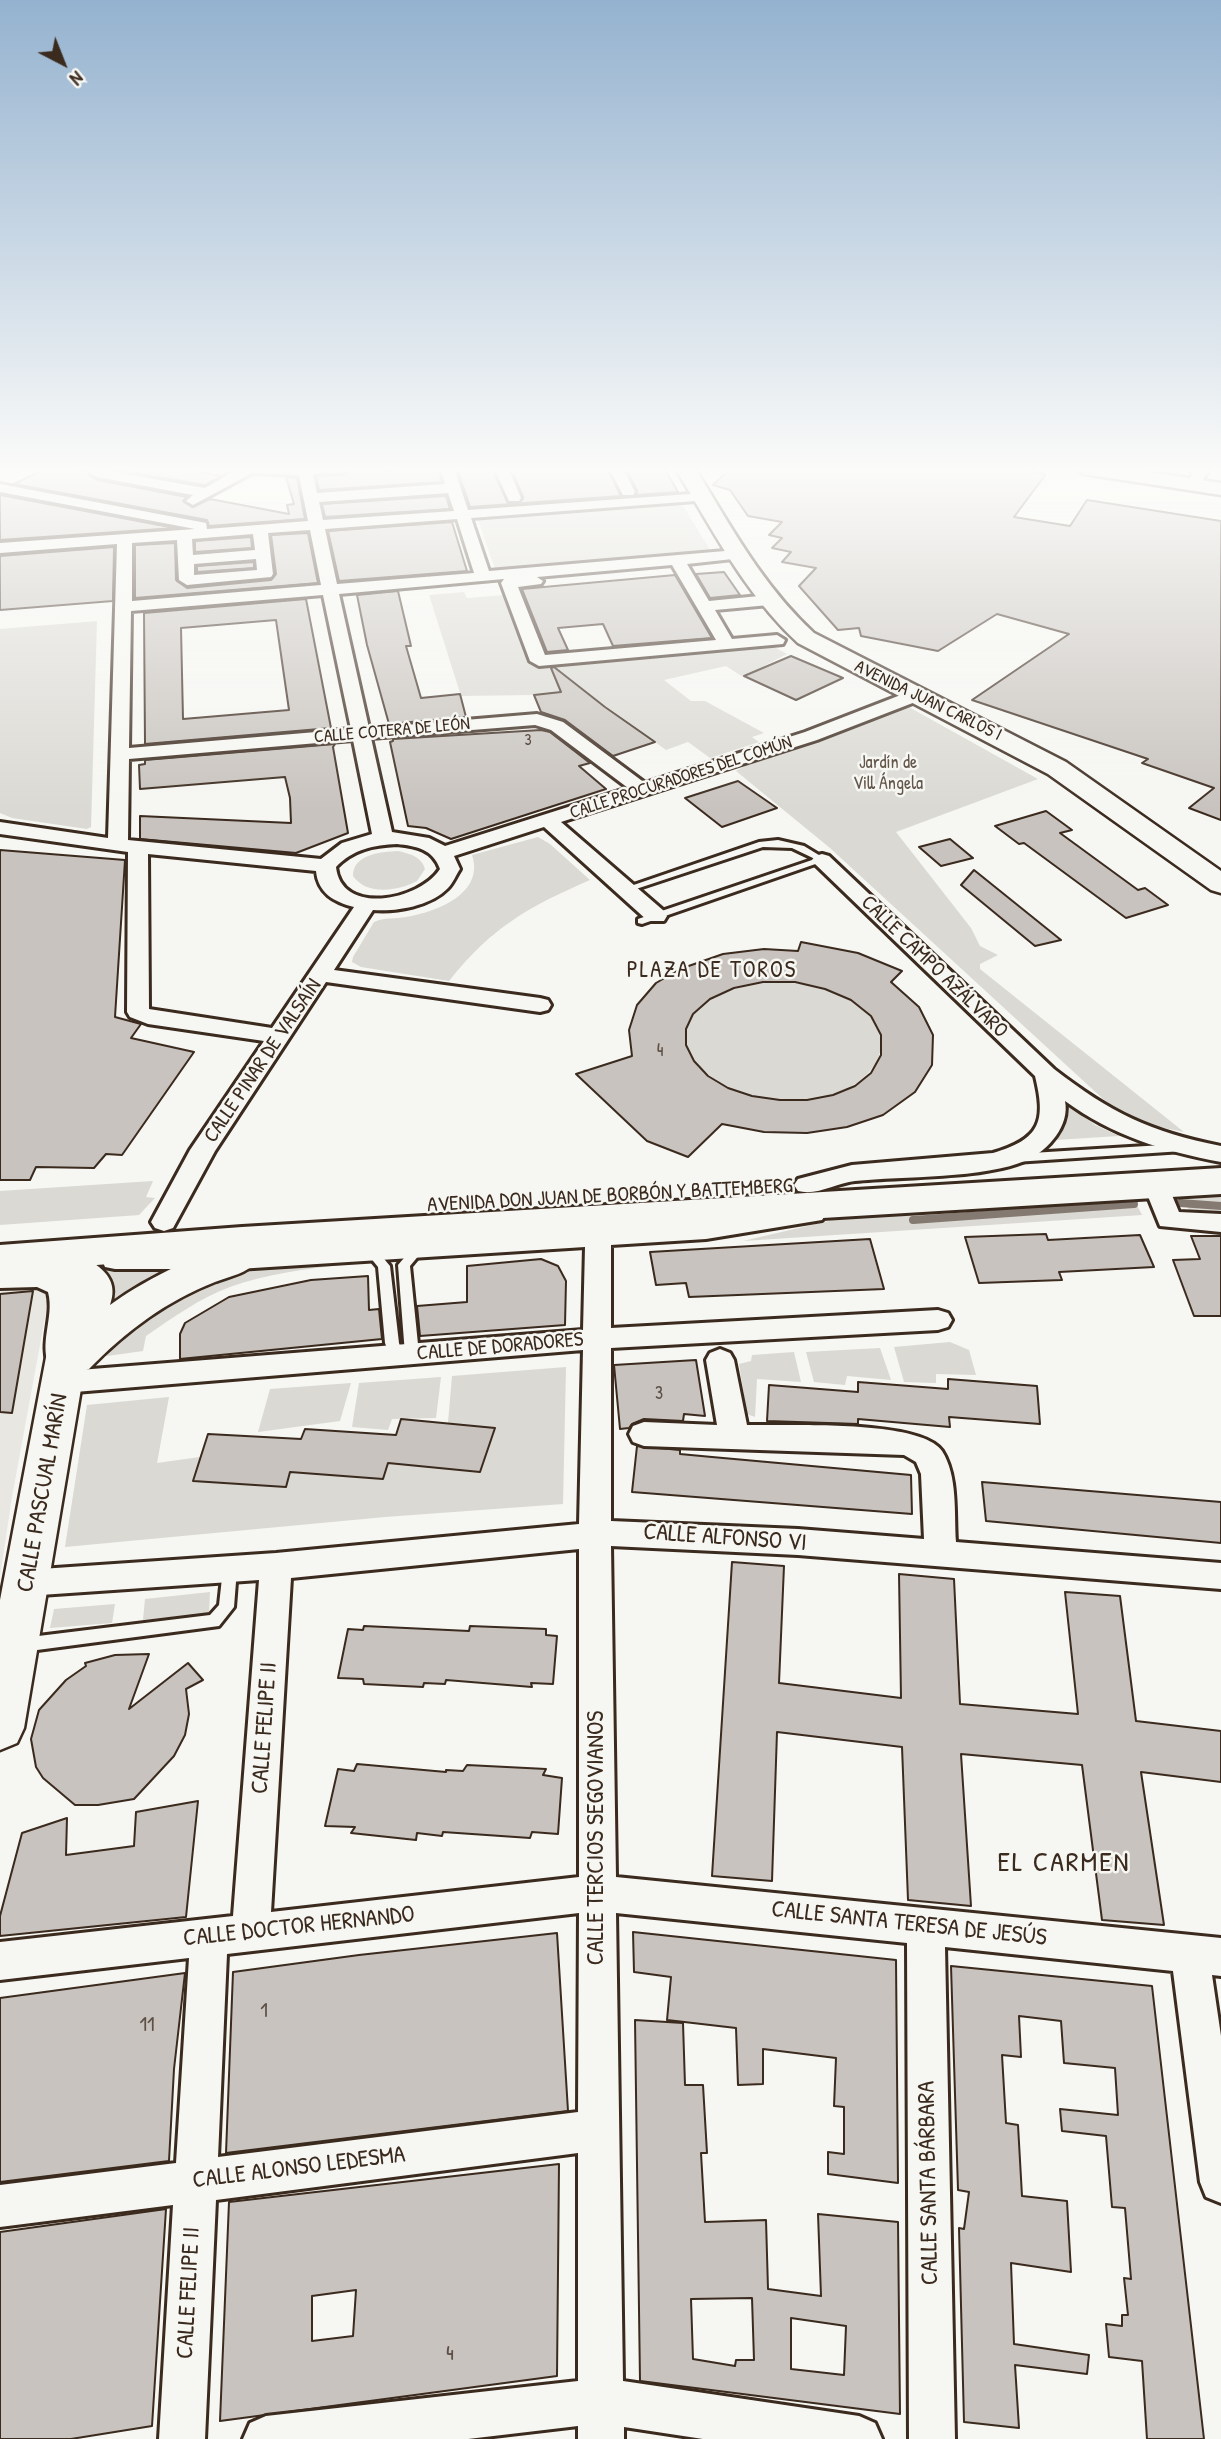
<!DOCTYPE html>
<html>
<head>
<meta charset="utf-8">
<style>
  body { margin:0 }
  #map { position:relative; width:1221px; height:2439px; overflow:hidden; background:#f6f6f2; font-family:"Patrick Hand",sans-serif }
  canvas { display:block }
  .north { position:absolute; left:28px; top:28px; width:70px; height:70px; -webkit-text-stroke:5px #f6f6f2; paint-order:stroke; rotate:138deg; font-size:19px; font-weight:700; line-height:28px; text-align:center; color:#3b2a1e }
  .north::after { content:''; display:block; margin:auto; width:24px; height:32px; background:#3b2a1e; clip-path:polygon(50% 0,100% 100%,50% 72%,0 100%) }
</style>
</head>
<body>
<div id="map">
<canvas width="1221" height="2439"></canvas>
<div class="north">N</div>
</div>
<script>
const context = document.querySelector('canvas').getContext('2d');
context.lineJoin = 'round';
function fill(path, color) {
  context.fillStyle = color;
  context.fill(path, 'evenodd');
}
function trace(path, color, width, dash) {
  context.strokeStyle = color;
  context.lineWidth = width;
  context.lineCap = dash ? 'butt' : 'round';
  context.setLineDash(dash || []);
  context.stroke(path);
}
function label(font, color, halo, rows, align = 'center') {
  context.font = font + ' "Patrick Hand",sans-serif';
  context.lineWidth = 5;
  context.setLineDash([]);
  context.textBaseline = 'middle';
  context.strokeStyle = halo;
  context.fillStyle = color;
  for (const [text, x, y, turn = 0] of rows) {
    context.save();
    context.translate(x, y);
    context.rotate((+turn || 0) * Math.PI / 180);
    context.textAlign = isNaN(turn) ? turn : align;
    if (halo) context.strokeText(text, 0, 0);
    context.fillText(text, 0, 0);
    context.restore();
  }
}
fill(new Path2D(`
  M51,1285L12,1497L0,1576V1290Z`), '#e8e7e2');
fill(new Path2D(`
  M682,504L712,553L495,569L478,520Z
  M464,592L467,598L503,595L534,665L769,644L787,654L743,677L726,666L664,680L691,701H705L764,733L752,737L759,742L710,758L688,742L666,750L584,690L534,695L461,696L429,595Z
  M97,621L91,827L87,829L12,818L0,813V629Z
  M907,706L1038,779L896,832L971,928L980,946L998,955L980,964V969L1184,1132L1139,1123L1114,1109L830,848L736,771L754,761Z
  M538,837L550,844L590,880C528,907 492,927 449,981L361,967L352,962L353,957L374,922C384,917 396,919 406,917C437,912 485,893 472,855Z
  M398,851C410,854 421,856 425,869L417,881C398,891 367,896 353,876C353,854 381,852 398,851Z
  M763,982C793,982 825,984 851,1000C901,1031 884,1075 836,1094C731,1133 598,1014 763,982Z
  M1063,1099L1095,1125L1119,1136L1055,1140C1064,1125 1066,1116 1063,1099Z
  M153,1181L146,1197L155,1198L139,1215L0,1225V1191Z
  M1221,1190V1213L1189,1211L1182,1191Z
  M1131,1194L1142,1215L743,1241L850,1216Z
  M327,1258L342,1265C305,1269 265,1274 230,1287C200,1298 172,1318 146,1336L143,1351L107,1356L97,1350L151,1307L238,1269Z
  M89,1266H198L96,1314Z
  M950,1342L969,1350L976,1375L936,1374V1383L904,1382L894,1347Z
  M880,1348L891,1380L847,1376L845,1385L814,1382L806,1352Z
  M794,1352L801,1382L757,1379L755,1417L747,1414L739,1364L751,1361L752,1355Z
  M566,1367L563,1504L385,1517L65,1547L87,1405L169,1397L157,1463L200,1457L193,1481L285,1487L290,1472L383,1479L388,1463L480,1471L495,1428L448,1423L452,1376Z
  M441,1377L436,1418L392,1419L388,1430L352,1427L359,1383Z
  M351,1383L340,1421L258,1432L270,1389Z
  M210,1592L209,1613L143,1620L145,1599Z
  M115,1604L112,1623L50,1628L54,1609Z`), '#dad9d3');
trace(new Path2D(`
  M1180,1203L1221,1206
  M913,1220L1134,1204`), '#857a71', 8);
const building = new Path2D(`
  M47,468L88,472L89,475L97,480L187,497L183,501L192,507L210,499L289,514L287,505L294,504L286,477L297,478L305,519L209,526L207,520L14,484Z
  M119,468H178L221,476L205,485L117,470Z
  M355,468H385V471L438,468L442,482L319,490L316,476L345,475Z
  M457,468H492L509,504H519L523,497L511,468H607L621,496L470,507Z
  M626,468H664L678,492L636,495L637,491Z
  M731,468H1010L1046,474L1014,517L1070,526L1087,500L1221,521V820L1189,808L1214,788L1142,763L1148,759L972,700L1069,634L997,614L938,651L861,636L859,628L838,630L799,586L816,568L782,562L791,552L772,548L782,538L769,535L782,522L748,516L730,490L713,485Z
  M0,495L175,528L0,540Z
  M446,496L450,509L325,517L322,504Z
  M452,522L467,571L339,581L328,531Z
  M308,533L318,583L135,598V545L175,543L176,580L187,588L271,580L276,574L271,535Z
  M251,537L252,548L195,552V541Z
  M114,547L113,601L0,610V556Z
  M254,562V568L197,572V566Z
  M724,572L740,595L710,598L696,574Z
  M675,575L712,638L613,646L603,624L558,628L568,650L547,652L522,589Z
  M398,591L411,646H406L421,698L460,694L466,717L389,724L367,645L357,595Z
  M306,599L331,728L145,744L144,613ZM276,620L289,710L183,719L181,628Z
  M791,656L843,678L796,700L744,676Z
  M554,667L605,707L655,742L613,756L565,720L541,712L534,695L561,692L551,668Z
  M541,730L550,732L590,763L579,766L606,789L451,839L426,828L408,826L390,742L393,741V739Z
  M335,744L333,747L348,833L296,853L140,839V816L291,823L290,798L285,777L140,789L139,765L145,764V760Z
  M738,781L777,808L722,827L685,798Z
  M1046,811L1072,830L1060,833L1138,890L1145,888L1168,905L1126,918L1024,843L1019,844L995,826Z
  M950,839L973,858L941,866L919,847Z
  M0,850L125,860L115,1017L141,1024L131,1038L194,1052L122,1155L106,1154L94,1168L36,1167L30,1180H0Z
  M974,870L1061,940L1035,946L961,885Z
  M801,942L858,953L902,971L891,982L919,1007L933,1035L932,1065L915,1092L883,1115L847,1127L807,1133L764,1132L722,1124L688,1157L647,1141L576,1074L632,1056L629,1030L637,1005L656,983L680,969L723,954L764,949L798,951ZM763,982H795L825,989L851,1000L871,1016L881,1035V1055L871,1073L855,1086L833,1095L807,1100H780L752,1096L728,1088L708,1076L694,1061L686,1045V1029L693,1014L710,999L734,988Z
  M1046,1234L1048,1240L1140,1235L1154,1267L1059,1272L1062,1280L979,1283L965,1237Z
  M1191,1236H1221V1316H1194L1173,1260L1200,1259Z
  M870,1239L884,1289L689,1297L686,1283L656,1285L650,1252Z
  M541,1259L558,1266L566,1281L565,1325L420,1336L417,1306L467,1302V1266Z
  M368,1276L369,1310L379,1309L382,1339L180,1359V1334L185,1323L229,1297L311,1280Z
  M33,1291L12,1413L0,1412V1294Z
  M696,1360L705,1416L684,1414L683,1421L644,1419L632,1424L629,1428L620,1429L614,1365Z
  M948,1379L1037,1386L1040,1424L949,1417L950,1427L858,1419V1424L767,1421L769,1385L858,1392V1382L948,1389Z
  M401,1419L495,1428L480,1472L388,1463L383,1479L290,1472L286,1487L193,1481L208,1434L301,1439L305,1429L396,1435Z
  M637,1446L680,1450V1454L712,1457L911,1475L912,1514L632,1492Z
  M982,1482L1221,1502V1543L986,1521Z
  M732,1562L784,1566L779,1683L901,1698L899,1574L954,1579L960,1704L1078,1714L1065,1592L1120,1596L1136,1721L1221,1731V1782L1141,1772L1164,1925L1102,1920L1082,1765L961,1754L971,1906L908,1900L902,1747L777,1732L772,1881L712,1876Z
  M364,1626L469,1631L470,1626L546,1629V1635L557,1636L553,1684L531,1683L532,1687L446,1680L445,1684L424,1683L423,1687L364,1684L363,1679L338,1678L348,1629L363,1630Z
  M149,1654L129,1709L188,1663L203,1680L186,1689L189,1714L185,1735L174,1756L134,1799L98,1805H75L43,1778L36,1767L31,1739L39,1710L66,1680L86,1666L85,1663L115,1655Z
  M357,1764L446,1772V1770L463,1771L467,1765L546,1769L543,1775L562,1778L558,1834L532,1832L530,1838L443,1832L442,1836L417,1833L416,1840L351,1833L355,1827L325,1826L338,1769L354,1771Z
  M198,1801L186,1917L0,1936V1916L22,1833L67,1818L66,1855L134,1846L136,1812Z
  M633,1932L896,1960L898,2183L828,2174V2152L844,2154V2107L834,2106L836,2058L763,2049V2084L738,2085L736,2028L667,2020L671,1977L634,1972Z
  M557,1933L568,2111L226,2153L233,1972L359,1955Z
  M951,1966L1152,1986L1204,2439H1147L1142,2361L1109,2357L1106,2324L1122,2326V2315H1128L1124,2278L1131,2279L1125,2208L1112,2207L1106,2136L1062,2131L1060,2109L1118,2115L1115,2068L1064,2063L1061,2021L1019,2016L1021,2057L1002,2055L1006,2123L1018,2125L1022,2196L1067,2201L1071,2272L1011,2263L1014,2344L1089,2355L1087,2374L1015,2365L1019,2428L964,2422L959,2228L964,2229L969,2192L958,2190Z
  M185,1973L174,2069L169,2161L0,2182V1998Z
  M635,2020L683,2023L685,2085H703L707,2153H701L705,2222L766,2220L768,2289L821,2296L818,2214L898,2222L900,2414L640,2381ZM752,2298L754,2360H736L735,2366L693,2359L691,2299ZM791,2318L846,2326L844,2375L791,2369Z
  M559,2164L557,2376L220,2421L229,2202ZM356,2290L353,2336L312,2341V2296Z
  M166,2209L152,2426L71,2439H0V2232Z`);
fill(building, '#c8c3be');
trace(building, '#3b2a1e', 2);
const lane = new Path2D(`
  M778,840L804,846L827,860L642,924L638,923V919L815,859L792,848L763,847L627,892H621L619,890L759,842Z
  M1179,1144L1183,1145L1185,1148L1183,1151L1015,1162L1009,1158L1015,1154Z
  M419,1244L425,1248L410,1266L419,1354L417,1357H407L405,1354L398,1265L415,1245Z
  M371,1247L375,1248L390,1266L399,1343L403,1356L401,1359H391L385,1343L378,1267L365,1251Z
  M230,1563L235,1565L237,1569L234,1607L219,1626L22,1652L17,1650L14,1645L17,1640L22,1638L210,1615L219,1605L223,1569L225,1565Z`);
const street = new Path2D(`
  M239,468H352L345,472L313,474L317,493L445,484L440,468H454L468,510L704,493L709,494L711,497L709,500L471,518L489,571L737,550L745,555L742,558L687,564L709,601L769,595L777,600L769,605L715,610L732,639L777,635L785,640L783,644L539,666L530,661L501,583L504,579L339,594L369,728L537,714L563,722L645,783L805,732L911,691H923L926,695L923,699L817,740L561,822L664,911L667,916L664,921H648L544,827L454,856L460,869C456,875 453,883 448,888C431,906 396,912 373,910L334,970L540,998L548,1000L551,1005L548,1010L540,1012L326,982L215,1151L173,1228L164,1231L155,1228L151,1222L190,1150L264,1041L148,1024L130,1017L127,1012L128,852L0,834V822L108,838L117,544L0,553V543L195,529L0,492V484L201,522L206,523L207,529L308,521L299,475L252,473L193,505L186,501L193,495L97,477L90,473L97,469L205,488ZM448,493L454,511L323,520L319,502ZM457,519L474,573L337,584L325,529ZM310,530L321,585L132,601V543L177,540L179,580L187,585L271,577L273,574L268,533ZM253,534L255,550L193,555L192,539ZM256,559L257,570L194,575V564ZM672,565L716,640L545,655L518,587L541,584L543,581L537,577ZM323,595L351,729L129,748L131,611ZM535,725L551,730L628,788L445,846L429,838L392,832L371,738ZM353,740L372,834L342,843L321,859L128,840L129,759ZM397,844C416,846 433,849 440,869C419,901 341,916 336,867C353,849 374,845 397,844ZM148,854L316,871C318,893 334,902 354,907L272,1028L149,1009Z
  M494,468H508L521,498L519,501H509Z
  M609,468H623L635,492L633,495H623Z
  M1195,468H1209L1199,488L1194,489L1187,485Z
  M822,854L829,856L1054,1069C1111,1113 1150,1132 1221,1146V1162C1163,1151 1113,1136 1065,1101C1070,1125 1049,1150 1027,1160C985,1179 903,1176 855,1181C836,1183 817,1196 798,1191L794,1185L798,1179L852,1165L993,1153C1041,1139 1046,1121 1035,1076L815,864L812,860L815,856Z
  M1160,1185L1169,1188L1179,1212L1221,1214V1232L1160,1226L1147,1194L1151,1188Z
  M813,1205L822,1208L826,1214L822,1220L706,1239L611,1245V1328L938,1310L948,1313L952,1320L948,1327L938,1330L611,1348V1521L798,1529L924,1539L921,1474L916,1462L904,1455L644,1446L633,1442L629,1434L633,1426L644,1422L717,1425L706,1360L710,1353L720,1349L730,1353L734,1360L747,1425C786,1426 921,1419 942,1451C958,1476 954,1513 956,1542L1221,1563V1589L798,1555L611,1546L616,1877L1221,1938V1976L1212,1975L1221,2036V2203L1206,2197L1200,2182L1173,1971L945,1947L955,2439H909L907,1943L616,1913L623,2381L859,2416L875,2423L882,2439H703L624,2427V2439H578V2426L468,2439H243L250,2423L266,2416L578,2381V2153L216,2200L205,2439H159L173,2205L0,2227V2185L176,2163L189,1958L0,1980V1942L233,1916L259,1580L26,1596L15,1593L10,1583L15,1573L26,1570L276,1553L579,1524L583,1350L63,1393L53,1390L49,1382L53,1374L60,1372L51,1370C37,1345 55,1318 48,1292L37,1287L0,1288V1268L41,1267L69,1279C72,1284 75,1289 77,1295C79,1303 74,1364 71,1370L67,1371L583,1330L585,1247L238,1269H115L105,1267L102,1260L105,1253L115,1251H238L706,1221ZM579,1549V1877L271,1912L291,1578ZM579,1913L578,2112L218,2157L227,1954Z`);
const secondary = new Path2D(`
  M675,468H695C731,527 763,586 814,633L1066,762L1221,871V893L1211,890L1048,774L798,643C744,593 713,530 675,468Z
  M1074,468H1124L1221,483V495L1084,474Z
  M39,1243C67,1251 126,1264 110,1305C140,1283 215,1240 251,1251L257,1260C248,1274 230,1276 215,1282C166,1301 125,1332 89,1369L84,1371L24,1728L17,1743L0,1750V1600L47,1352L69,1310L74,1289C60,1270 31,1275 20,1256L26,1247Z`);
const primary = new Path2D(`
  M1221,1168V1194L242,1253L0,1273V1245L242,1227Z`);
trace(lane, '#3b2a1e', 6);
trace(street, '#3b2a1e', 6);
trace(secondary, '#3b2a1e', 5);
trace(primary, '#3b2a1e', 6);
fill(lane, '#f6f6f2');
fill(street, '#f6f6f2');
fill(secondary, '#f6f6f2');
fill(primary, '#f6f6f2');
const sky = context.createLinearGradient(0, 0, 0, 810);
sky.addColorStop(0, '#94b2cf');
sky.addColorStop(0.58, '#fbfbf9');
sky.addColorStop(1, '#fbfbf900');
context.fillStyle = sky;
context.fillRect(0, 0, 1221, 810);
label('16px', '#5e5046', null, [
  ["3",528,741]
]);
label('18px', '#3b2a1e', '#f6f6f2', [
  ["AVENIDA JUAN CARLOS I",928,701,26],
  ["CALLE COTERA DE LEÓN",392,731,-5],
  ["CALLE PROCURADORES DEL COMÚN",681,778,-18]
]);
label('18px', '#63564b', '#f6f6f2', [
  ["Jardín de",888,763],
  ["Vill Ángela",888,784]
]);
label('18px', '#5e5046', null, [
  ["4",660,1051],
  ["3",659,1394]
]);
label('21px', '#3b2a1e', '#f6f6f2', [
  ["CALLE CAMPO AZÁLVARO",934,967,44],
  ["CALLE PINAR DE VALSAÍN",263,1061,-56],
  ["AVENIDA DON JUAN DE BORBÓN Y BATTEMBERG",610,1196,-3],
  ["CALLE DE DORADORES",500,1347,-5]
]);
label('21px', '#5e5046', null, [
  ["1",264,2011],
  ["11",147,2025],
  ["4",450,2354]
]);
context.letterSpacing = '2px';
label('23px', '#3b2a1e', '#f6f6f2', [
  ["PLAZA DE TOROS",712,971]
]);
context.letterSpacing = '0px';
label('24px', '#3b2a1e', '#f6f6f2', [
  ["CALLE PASCUAL MARÍN",43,1493,-80],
  ["CALLE ALFONSO VI",725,1538,4],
  ["CALLE FELIPE II",265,1728,-86],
  ["CALLE TERCIOS SEGOVIANOS",597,1838,-90],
  ["CALLE SANTA TERESA DE JESÚS",909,1924,6],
  ["CALLE DOCTOR HERNANDO",299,1927,-6],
  ["CALLE ALONSO LEDESMA",299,2168,-7],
  ["CALLE SANTA BÁRBARA",929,2183,-91],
  ["CALLE FELIPE II",189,2293,-87]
]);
context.letterSpacing = '2px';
label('28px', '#3b2a1e', '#f6f6f2', [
  ["EL CARMEN",1064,1864]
]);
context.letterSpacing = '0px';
</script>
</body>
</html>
